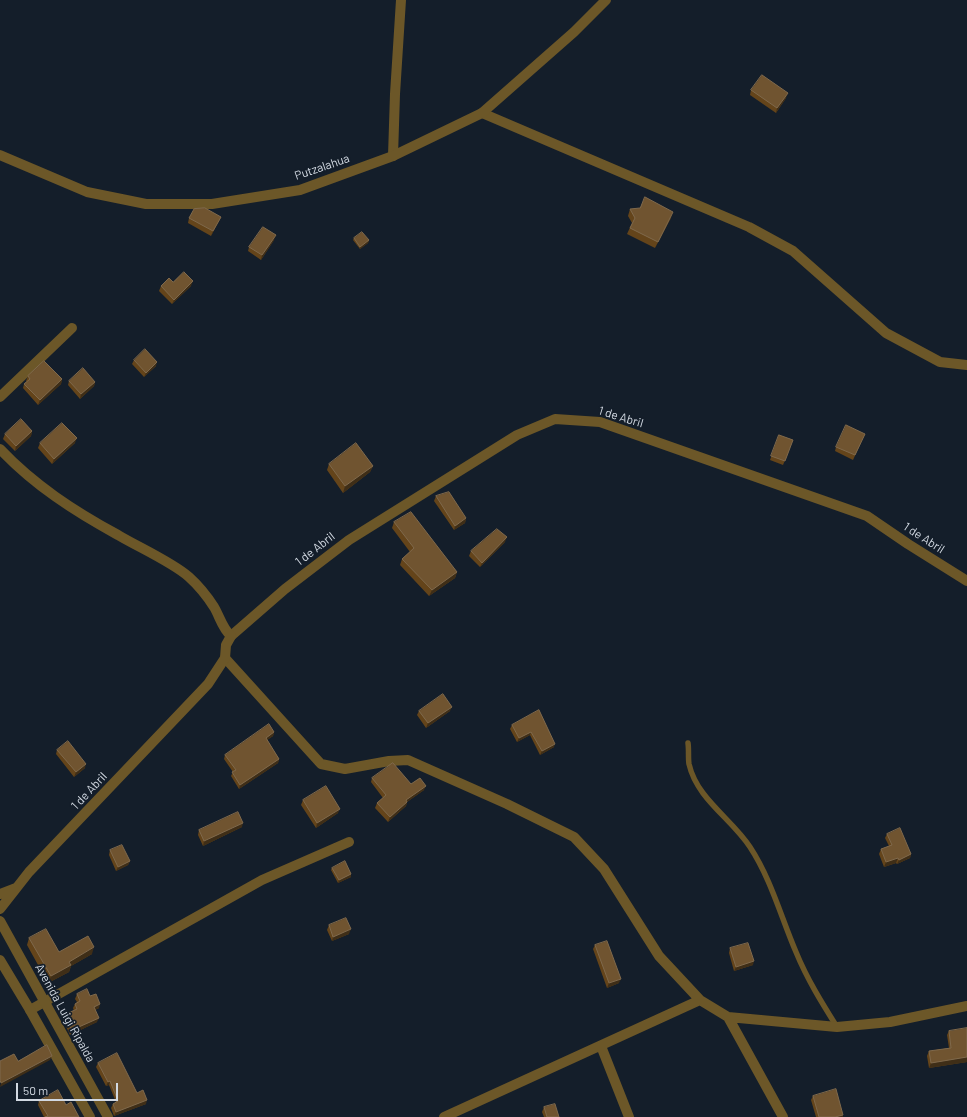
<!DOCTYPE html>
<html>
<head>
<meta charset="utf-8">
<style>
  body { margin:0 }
  #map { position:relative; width:967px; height:1117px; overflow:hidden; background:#141e2a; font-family:Barlow,sans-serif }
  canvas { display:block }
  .scale { position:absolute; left:16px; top:1083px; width:102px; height:18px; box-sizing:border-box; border:2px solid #d2d9e2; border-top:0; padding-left:5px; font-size:12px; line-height:14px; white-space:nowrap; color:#d2d9e2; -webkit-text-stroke:3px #141e2a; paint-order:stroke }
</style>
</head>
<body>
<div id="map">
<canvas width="967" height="1117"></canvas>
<div class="scale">50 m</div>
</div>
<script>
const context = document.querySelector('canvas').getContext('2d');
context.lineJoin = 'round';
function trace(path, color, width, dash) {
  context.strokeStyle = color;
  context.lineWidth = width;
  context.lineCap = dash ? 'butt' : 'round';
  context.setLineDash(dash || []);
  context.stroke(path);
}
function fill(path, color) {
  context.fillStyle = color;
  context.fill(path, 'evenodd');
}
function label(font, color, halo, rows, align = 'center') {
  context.font = font + ' Barlow,sans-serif';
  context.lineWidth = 3.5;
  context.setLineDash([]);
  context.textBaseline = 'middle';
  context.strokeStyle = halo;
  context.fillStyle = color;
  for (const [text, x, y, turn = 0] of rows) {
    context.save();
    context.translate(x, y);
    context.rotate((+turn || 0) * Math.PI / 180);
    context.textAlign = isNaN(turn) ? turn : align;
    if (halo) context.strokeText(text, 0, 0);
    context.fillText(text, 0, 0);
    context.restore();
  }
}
trace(new Path2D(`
  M688,743C689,750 688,758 689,764C697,799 731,818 750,847C771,879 781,917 796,952C807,979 822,1003 837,1027`), '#6c5728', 5.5);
trace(new Path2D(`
  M482,113L749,227L793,251L886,333L940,362L967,365
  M393,156L395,94L401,0
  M0,397L72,328
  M231,636L285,589L349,540L517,435L555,419L600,422L867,516L908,544L967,581
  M225,658L321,764L345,769L389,761L408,760L507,804L574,837L604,869L659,956L700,1000L728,1017L837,1027L890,1022L967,1006
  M30,1010L262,880L349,842
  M728,1017L783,1117
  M601,1046L629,1117
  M444,1117L700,1000`), '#6c5728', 10);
trace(new Path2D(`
  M0,155L87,192L146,204H212L300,190L393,156L482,113L574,32L606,0
  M0,449C34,485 74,511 118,535C138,547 172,562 189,577C199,586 207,596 214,607C220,617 222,628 231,636L226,645L225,658L208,684L29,872L0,909
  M0,894L16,888
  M0,921L108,1117
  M0,960L30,1010L90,1117`), '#6c5728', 10);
fill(new Path2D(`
  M751,90L786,98L776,113L750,95Z
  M630,209L671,218L655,248L627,234L632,223L628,216Z
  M221,217L219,221L211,236L188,223L189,218Z
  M354,238L369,240L368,243L360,249L353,240Z
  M274,240L261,260L248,251L249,247Z
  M173,282L191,286L172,304L159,291L161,286Z
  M134,360L156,366L144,377L132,364Z
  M28,376L62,379L61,384L38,405L23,388L24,384L27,381H26Z
  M69,381L95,382L94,386L80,399L68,385Z
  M32,431L31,436L15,451L3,439L5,434Z
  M865,434L853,460L835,451L836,447Z
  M779,435L793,440L783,465L770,460Z
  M40,443H75L52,464L38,448Z
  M329,464L373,466L370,472L343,493L327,470Z
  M436,496L466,518L465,523L454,530L434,501Z
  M394,522L457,572L455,578L429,596L400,565L402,559L410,552L392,528Z
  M505,542L480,567L469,556L471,551Z
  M539,710L554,747L540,755L530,735L517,742L510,729L512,725Z
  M419,711H450L426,728L417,715Z
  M274,732L273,736L267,740L279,759L278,763L239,789L231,776L233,772L224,759L225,755Z
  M57,750L85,768L74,777L56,754Z
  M372,778L411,784L424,790L407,802L406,806L388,822L375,808L377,803L383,798L371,782Z
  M303,800L338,813L316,828L301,805Z
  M242,827L203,846L198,835L199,830Z
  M887,834L911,854L910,858L897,864L896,863L884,867L879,854L881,849L889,846L885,838Z
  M110,850L130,861L128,865L116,871L109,855Z
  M332,868L351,874V877L338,883L331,870Z
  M329,925L349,934L332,941L327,930Z
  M29,938L59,952L92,954L71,966L69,972L48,983L27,945Z
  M595,945L619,983L607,988L593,949Z
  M730,948L753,965L734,971L729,953Z
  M77,994L90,996L99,1008L95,1010L97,1022L70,1035L63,1020L64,1015L74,1011L73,1008L75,1004L77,1002L75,999Z
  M949,1031L967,1062L929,1068L927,1056L929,1051L949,1048L947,1035Z
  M98,1063L137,1093L146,1104L114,1116L111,1108L113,1104L116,1102L109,1085L106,1086L96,1067Z
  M813,1096L843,1117H816L811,1100Z
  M39,1101L79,1117H44L38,1105Z
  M544,1107L559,1117H544L542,1112Z`), '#64441a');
fill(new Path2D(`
  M788,93L786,98L776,113L777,108Z
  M673,212L671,218L655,248Z
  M221,217L219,221L211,236L213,231Z
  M276,235L274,240L261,260L262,255Z
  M369,240L368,243L360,249V247Z
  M193,281L191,286L172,304L174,300Z
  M157,362L156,366L144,377L146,373Z
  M62,379L61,384L38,405L40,400Z
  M95,382L94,386L80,399L81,394Z
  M32,431L31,436L15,451L16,446Z
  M77,438L75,443L52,464L54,459Z
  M373,466L370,472L343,493L345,486Z
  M466,518L465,523L454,530L455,526Z
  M507,537L505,542L480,567L482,563Z
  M457,572L455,578L429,596L432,590Z
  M452,707L450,711L426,728L428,723Z
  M274,732L273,736L264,742L266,738Z
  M531,732L530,735L517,742L519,738Z
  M555,744L554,747L540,755L542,751Z
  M279,759L278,763L239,789L240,785Z
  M86,764L85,768L74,777L76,772Z
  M426,786L424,790L407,802L406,806L388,822L390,817L406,800Z
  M340,809L338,813L316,828L317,823Z
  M243,823L242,827L203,846L204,841Z
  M911,854L910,858L897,864L899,860Z
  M898,858L896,863L884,867L886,862Z
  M130,861L128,865L116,871L118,867Z
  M351,874V877L338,883L339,880Z
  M351,929L349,934L332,941L333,937Z
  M94,947L92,954L71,966L69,972L48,983L51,976L69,962Z
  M754,961L753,965L734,971L736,967Z
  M621,979L619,983L607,988L609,983Z
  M100,1004L99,1008L92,1011L94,1007Z
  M99,1018L97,1022L70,1035L72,1030Z
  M52,1056L50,1060L0,1087L1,1083Z
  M967,1057V1062L929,1068L931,1063Z
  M110,1081L109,1085L106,1086L108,1082Z
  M147,1100L146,1104L114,1116L116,1112Z
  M843,1115V1117H835Z`), '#3f2e17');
const building = new Path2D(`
  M762,75L788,93L777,108L751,90Z
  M645,197L673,212L658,242L630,228L635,218L630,209L640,208Z
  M205,208L221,217L213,231L189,218L194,209Z
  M263,227L276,235L262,255L249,247Z
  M362,232L369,240L360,247L354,238Z
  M184,272L193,281L174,300L161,286L169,278L173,282Z
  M145,349L157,362L146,373L134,360Z
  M44,361L62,379L40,400L24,384L30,379L28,376Z
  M83,368L95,382L81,394L69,381Z
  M21,419L32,431L16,446L5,434Z
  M62,423L77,438L54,459L40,443Z
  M846,425L865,434L855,455L836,447Z
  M779,435L793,440L785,461L771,456Z
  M356,443L373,466L345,486L329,464Z
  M449,492L466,518L455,526L436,496Z
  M411,512L457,572L432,590L402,559L414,548L394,522Z
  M497,529L507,537L482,563L471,551Z
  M443,694L452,707L428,723L419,711Z
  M539,710L555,744L542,751L531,732L519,738L512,725Z
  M269,724L274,732L266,738L279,759L240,785L232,772L236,770L225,755Z
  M68,741L86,764L76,772L57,750Z
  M393,763L411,784L420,778L426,786L406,800L407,802L390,817L377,803L386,795L372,778Z
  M326,786L340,809L317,823L303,800Z
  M238,812L243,823L204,841L199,830Z
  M900,828L911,854L899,860L898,858L886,862L881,849L892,845L887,834Z
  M122,845L130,861L118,867L110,850Z
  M345,861L351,874L339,880L332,868Z
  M346,918L351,929L333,937L329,925Z
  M46,929L59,952L88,936L94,947L69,962L71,965L51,976L29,938Z
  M607,941L621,979L609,983L595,945Z
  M748,943L754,961L736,967L730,948Z
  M87,989L90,996L96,994L100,1004L94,1007L99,1018L72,1030L64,1015L77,1009L75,1004L80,1001L77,994Z
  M967,1028V1057L931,1063L929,1051L951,1048L949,1031Z
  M47,1045L52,1056L1,1083L0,1080V1061L14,1054L18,1061Z
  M117,1053L137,1093L143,1090L147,1100L116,1112L113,1104L118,1101L110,1081L108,1082L98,1063Z
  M836,1089L843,1115L835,1117H819L813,1096Z
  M58,1090L66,1105L71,1102L79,1117H45L48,1116L39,1101Z
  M555,1104L559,1117H547L544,1107Z`);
fill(building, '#705430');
trace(building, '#7f694c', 1);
label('12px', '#d2d9e2', '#141e2a', [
  ["Putzalahua",322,167,-19],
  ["1 de Abril",621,417,17],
  ["1 de Abril",924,538,33],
  ["1 de Abril",315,549,-38],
  ["1 de Abril",89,791,-47],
  ["Avenida Luigi Ripalda",65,1013,61]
]);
</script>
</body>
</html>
